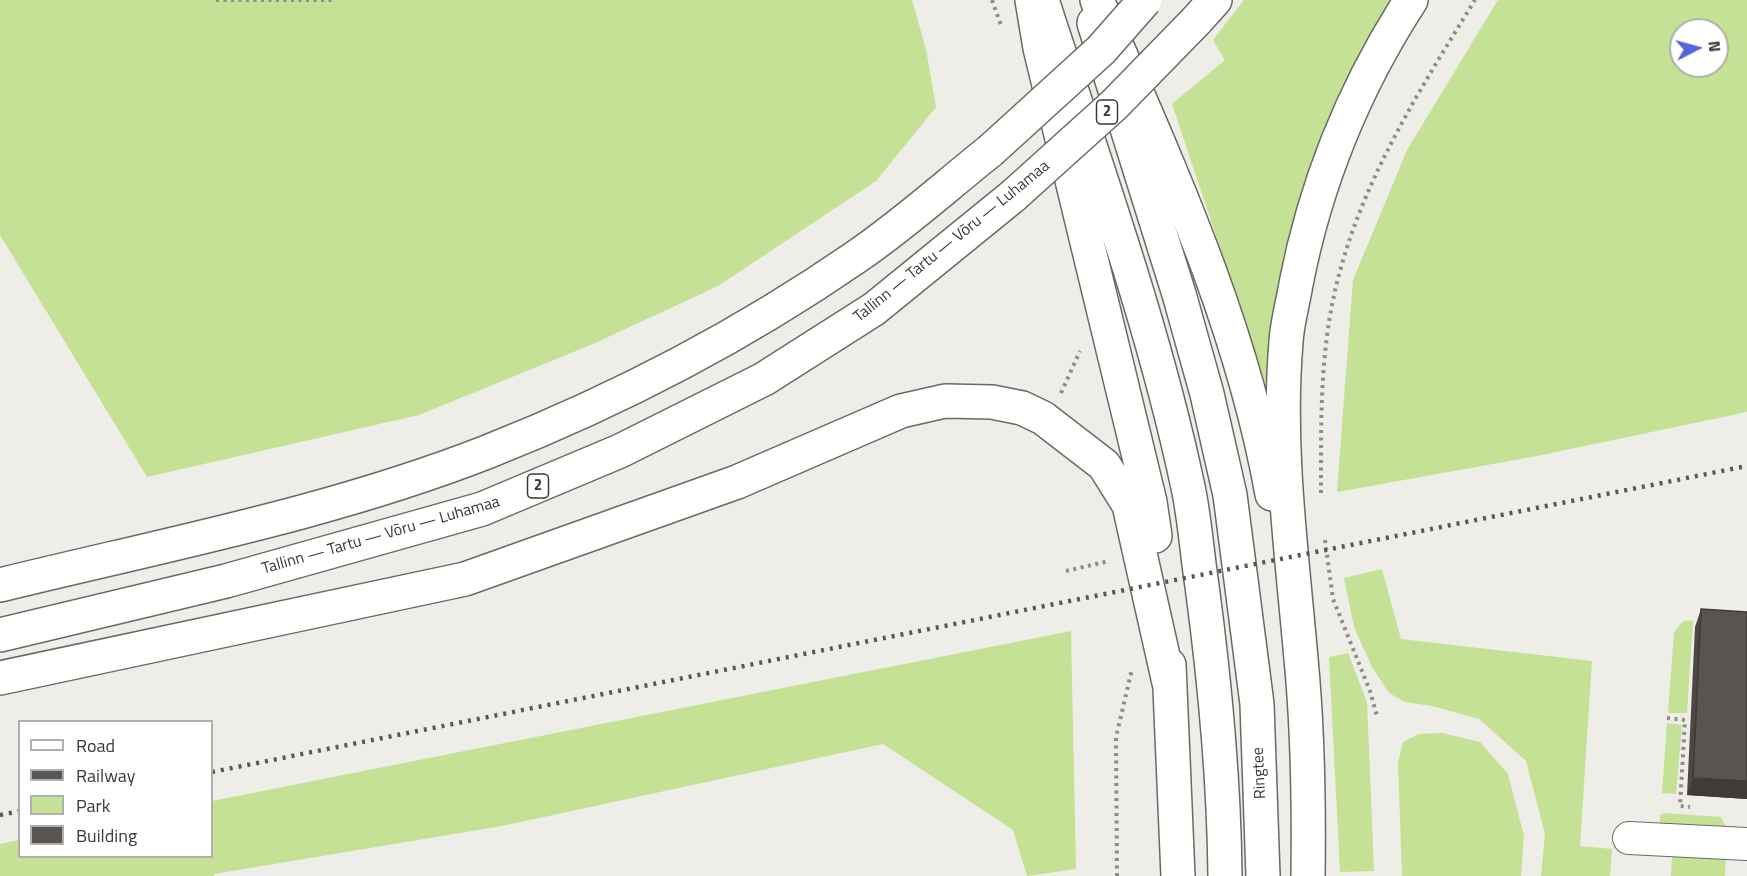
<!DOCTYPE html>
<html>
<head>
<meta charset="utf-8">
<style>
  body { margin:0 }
  #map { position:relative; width:1747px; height:876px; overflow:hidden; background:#efede7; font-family:"Titillium Web",sans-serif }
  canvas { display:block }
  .legend { position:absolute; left:18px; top:720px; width:195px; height:138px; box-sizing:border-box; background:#fff; border:2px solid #b0afaf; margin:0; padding:8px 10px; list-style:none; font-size:18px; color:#393836 }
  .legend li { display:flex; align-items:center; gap:12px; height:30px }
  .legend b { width:30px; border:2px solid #b0afaf }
  .north { position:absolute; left:1669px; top:18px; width:60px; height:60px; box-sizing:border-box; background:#fff; border:2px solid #b0afaf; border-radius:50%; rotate:84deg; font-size:16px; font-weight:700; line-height:24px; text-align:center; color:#393836 }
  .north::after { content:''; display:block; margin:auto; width:21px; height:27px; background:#5167dc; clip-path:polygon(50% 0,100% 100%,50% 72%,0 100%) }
</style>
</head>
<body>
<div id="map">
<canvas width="1747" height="876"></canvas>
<ul class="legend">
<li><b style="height:8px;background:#fff"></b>Road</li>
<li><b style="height:8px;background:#585754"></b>Railway</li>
<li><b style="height:16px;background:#c5e195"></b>Park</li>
<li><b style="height:16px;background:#595450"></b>Building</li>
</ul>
<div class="north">N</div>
</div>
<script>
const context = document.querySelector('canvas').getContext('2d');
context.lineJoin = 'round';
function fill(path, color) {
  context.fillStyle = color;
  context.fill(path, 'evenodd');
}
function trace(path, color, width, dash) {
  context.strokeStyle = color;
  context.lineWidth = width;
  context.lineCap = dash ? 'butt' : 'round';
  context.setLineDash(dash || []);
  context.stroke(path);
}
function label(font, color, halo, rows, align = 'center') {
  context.font = font + ' "Titillium Web",sans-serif';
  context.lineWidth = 6;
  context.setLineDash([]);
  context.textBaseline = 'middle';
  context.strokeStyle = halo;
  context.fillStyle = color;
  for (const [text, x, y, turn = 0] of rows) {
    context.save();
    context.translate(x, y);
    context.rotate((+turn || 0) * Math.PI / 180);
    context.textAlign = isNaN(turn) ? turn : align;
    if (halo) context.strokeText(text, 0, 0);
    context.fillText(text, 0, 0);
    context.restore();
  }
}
fill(new Path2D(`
  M0,0H912L926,49L936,107L876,181L718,286L593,344L419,415L147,477L0,235Z
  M1244,0H1392L1334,104L1295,214L1265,383L1172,104L1225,60L1213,40Z
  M1498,0H1747V412L1537,456L1337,492L1353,280L1407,150ZM1681,30H1717V66H1681Z
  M1382,569L1401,639L1592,661L1580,846L1612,849L1610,876H1541L1545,834L1526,761L1479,719L1432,706L1405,702L1389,693L1372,667L1354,627L1344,578Z
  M1693,620L1687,713H1668L1674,632L1682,622Z
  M1071,631L1076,869L1027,876L1013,830L883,744L502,826L214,874V876H0V844L19,840L20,856H212V801Z
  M1348,653L1367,702L1374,871L1340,872L1329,657Z
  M1667,723L1682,725L1676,794L1662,793Z
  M1442,733L1480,742L1508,774L1524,836L1521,876H1402L1398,763L1403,742L1419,734Z
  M1664,813L1721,817L1727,829L1660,825V815Z
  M1677,853L1726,857L1725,876H1671L1672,857Z`), '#c5e195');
const minor = new Path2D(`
  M1629,838L1747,844`);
const major = new Path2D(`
  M1042,0C1094,161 1153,322 1188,487C1195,520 1197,554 1202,586C1215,683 1224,778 1225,876
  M1094,23L1179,294L1207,394L1230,495L1257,704L1263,876`);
const highway = new Path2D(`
  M1032,0L1040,48L1150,502L1155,536
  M1097,0C1166,161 1241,320 1272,494
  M1196,21L1215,0
  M0,585C163,545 331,513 487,452C616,401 743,335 856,257C903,225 946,186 990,151
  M0,635L226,581L482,509L620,451L764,379L874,309L1013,196
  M1169,665L1178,876
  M0,678L465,579L737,482L901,411L945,401L992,402L1022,408L1043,418L1104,465L1129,505L1170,687
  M1308,876C1309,803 1308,731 1301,659C1292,554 1277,447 1286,342C1287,323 1293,303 1296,284C1316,181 1354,88 1411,0`);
trace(minor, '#6a6963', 34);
trace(major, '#6a6963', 36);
trace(highway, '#6a6963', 36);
trace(new Path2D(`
  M216,0H336
  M992,0L1002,28
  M1061,393L1080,351
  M1321,493C1321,435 1320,374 1330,316C1350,199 1414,99 1475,0
  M1325,540L1333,599L1370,691L1377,716
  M1066,571L1109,561
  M1667,718L1685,720L1680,806L1690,807
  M1117,876L1116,737L1132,669`), '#8d8c88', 4, [3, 4.5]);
trace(minor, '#fff', 32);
trace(major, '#fff', 33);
trace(highway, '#fff', 33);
trace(new Path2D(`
  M212,772L1747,466
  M0,815L20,811`), '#585754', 4.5, [3, 6]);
const highwayBridge = new Path2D(`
  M990,151L1101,50L1145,0
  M1013,196L1114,105L1196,21`);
trace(highwayBridge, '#6a6963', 36, []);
trace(highwayBridge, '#fff', 33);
fill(new Path2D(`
  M1701,609L1747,799L1687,795L1695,627Z`), '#4d4845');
fill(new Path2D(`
  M1693,778L1747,781V799L1687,795Z`), '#3e3b38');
const building = new Path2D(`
  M1701,609L1747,612V781L1693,778Z`);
fill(building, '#595450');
trace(building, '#3e3b38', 1.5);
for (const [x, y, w] of [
  [1107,112,21],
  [538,486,21]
]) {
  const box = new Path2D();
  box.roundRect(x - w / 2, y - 12, w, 24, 4.5);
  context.fillStyle = '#fff';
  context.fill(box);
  trace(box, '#393836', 1.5);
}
label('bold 15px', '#393836', null, [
  ["2",1107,112],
  ["2",538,486]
]);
label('16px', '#393836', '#fff', [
  ["Tallinn — Tartu — Võru — Luhamaa",952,242,-39],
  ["Tallinn — Tartu — Võru — Luhamaa",381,536,-16],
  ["Ringtee",1260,773,-93]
]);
</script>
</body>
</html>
